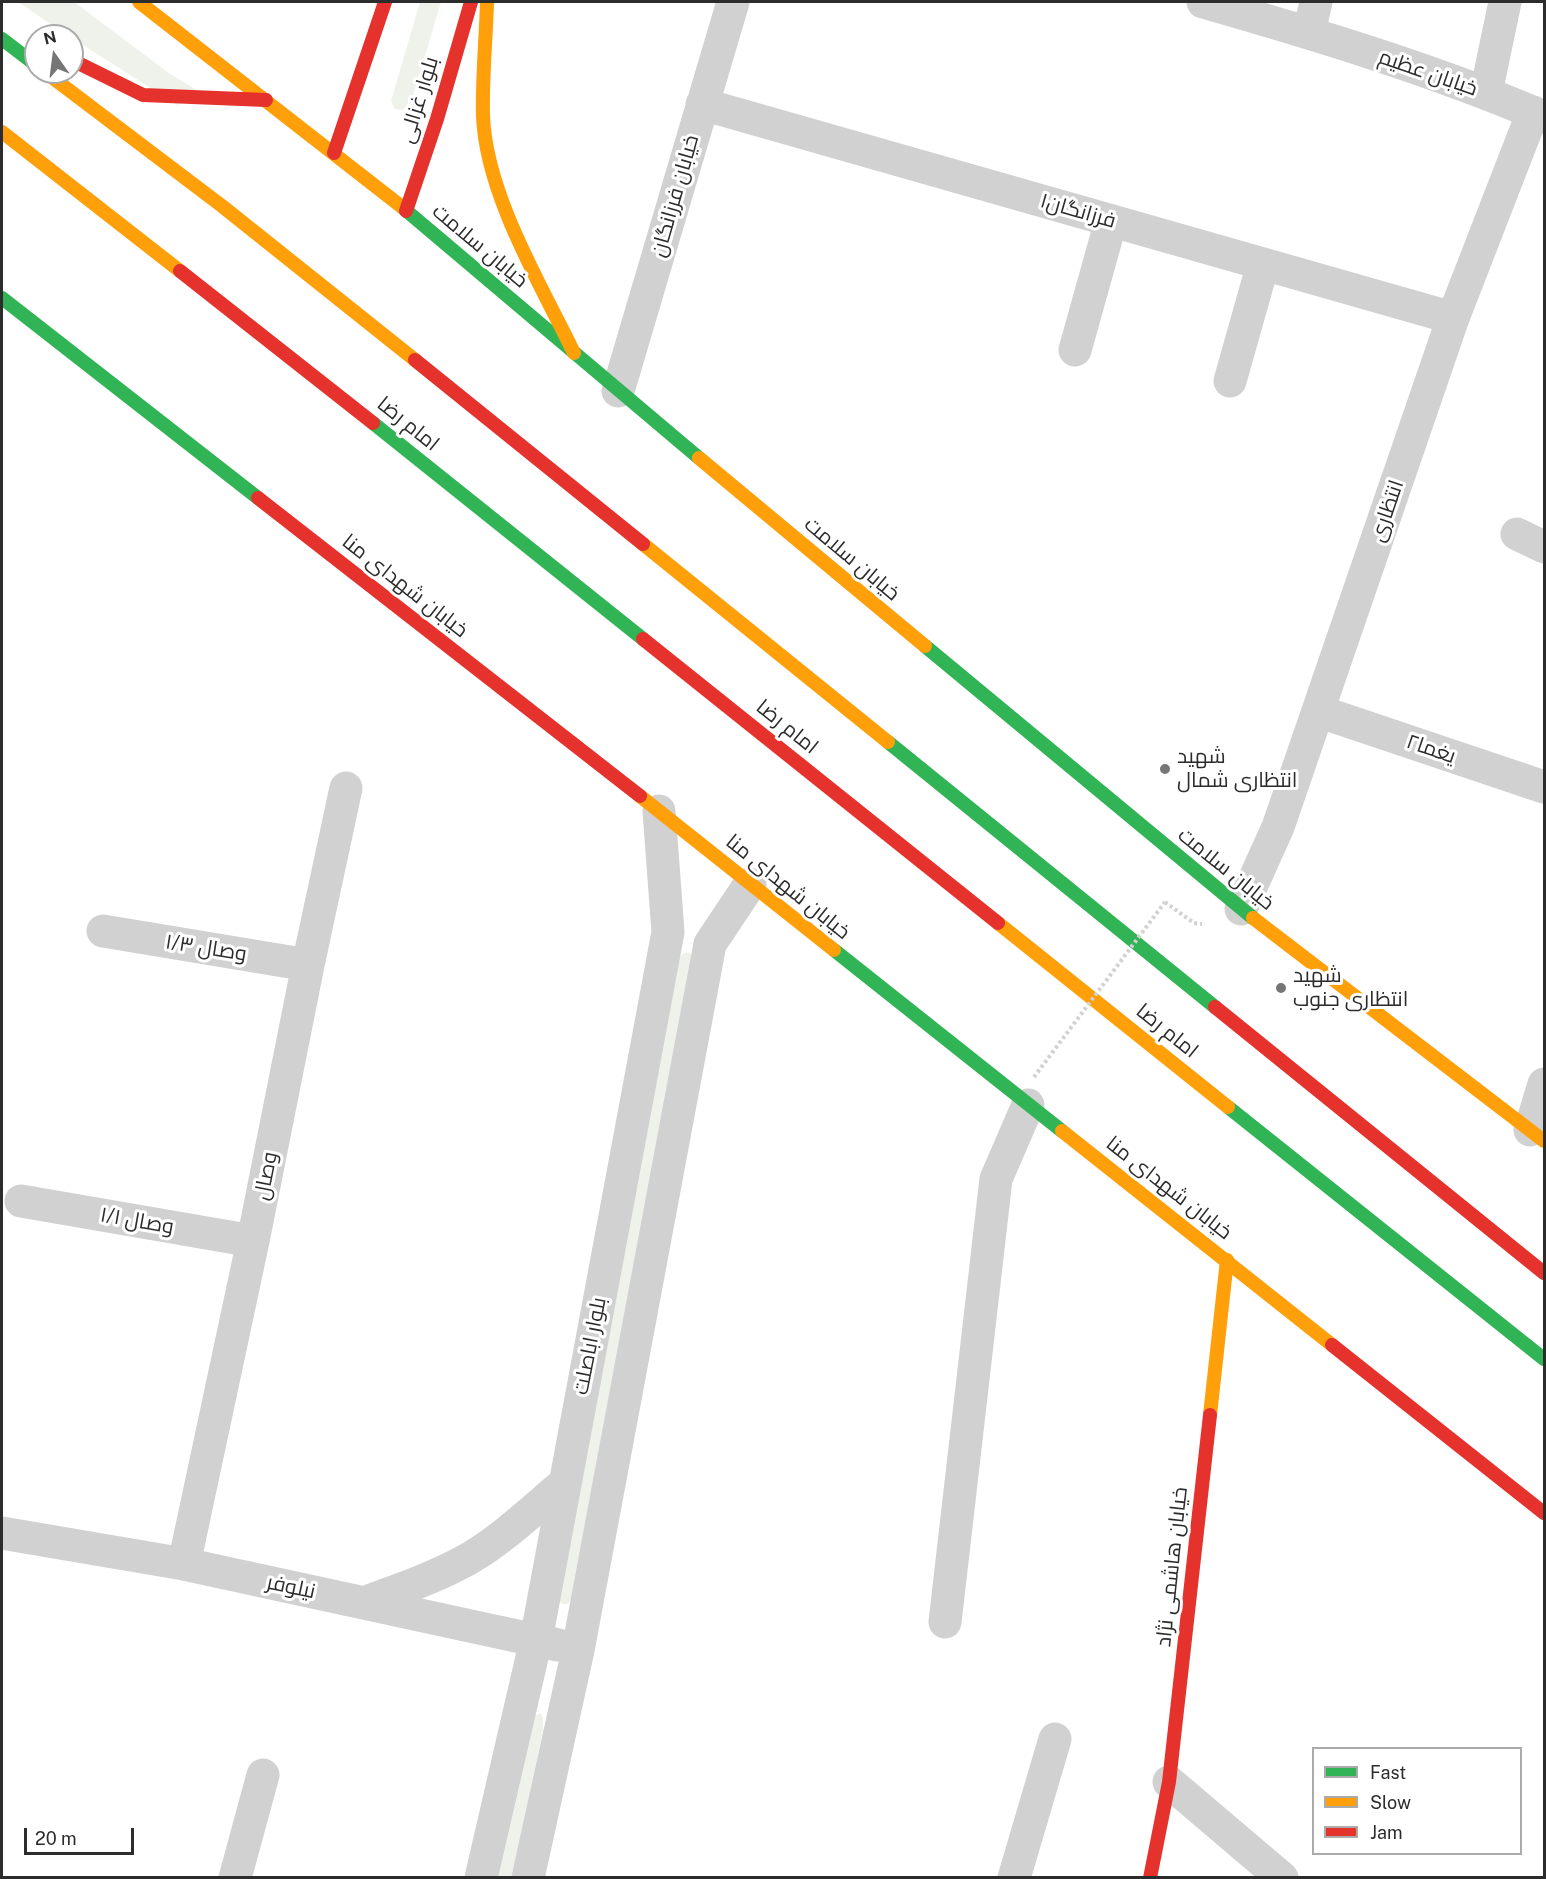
<!DOCTYPE html>
<html>
<head>
<meta charset="utf-8">
<style>
  body { margin:0 }
  #map { position:relative; width:1546px; height:1879px; overflow:hidden; background:#fff; font-family:"Public Sans",sans-serif }
  canvas { display:block }
  .frame { position:absolute; inset:0; border:3px solid #2c2c2c; pointer-events:none }
  .legend { position:absolute; left:1312px; top:1747px; width:210px; height:108px; box-sizing:border-box; background:#fff; border:2px solid #ababab; margin:0; padding:8px 10px; list-style:none; font-size:18px; color:#2c2c2c }
  .legend li { display:flex; align-items:center; gap:12px; height:30px }
  .legend b { width:30px; border:2px solid #ababab }
  .north { position:absolute; left:24px; top:24px; width:60px; height:60px; box-sizing:border-box; background:#fff; border:2px solid #ababab; border-radius:50%; rotate:346deg; font-size:16px; font-weight:700; line-height:24px; text-align:center; color:#2c2c2c }
  .north::after { content:''; display:block; margin:auto; width:21px; height:27px; background:#767676; clip-path:polygon(50% 0,100% 100%,50% 72%,0 100%) }
  .scale { position:absolute; left:24px; top:1828px; width:110px; height:27px; box-sizing:border-box; border:3px solid #2c2c2c; border-top:0; padding-left:8px; font-size:18px; line-height:21px; white-space:nowrap; color:#2c2c2c; -webkit-text-stroke:4px #fff; paint-order:stroke }
</style>
</head>
<body>
<div id="map">
<canvas width="1546" height="1879"></canvas>
<div class="frame"></div>
<ul class="legend">
<li><b style="height:8px;background:#30b455"></b>Fast</li>
<li><b style="height:8px;background:#ff9f0a"></b>Slow</li>
<li><b style="height:8px;background:#e5322d"></b>Jam</li>
</ul>
<div class="north">N</div>
<div class="scale">20 m</div>
</div>
<script>
const context = document.querySelector('canvas').getContext('2d');
context.lineJoin = 'round';
function fill(path, color) {
  context.fillStyle = color;
  context.fill(path, 'evenodd');
}
function trace(path, color, width, dash) {
  context.strokeStyle = color;
  context.lineWidth = width;
  context.lineCap = dash ? 'butt' : 'round';
  context.setLineDash(dash || []);
  context.stroke(path);
}
function label(font, color, halo, rows, align = 'center') {
  context.font = font + ' "Public Sans",Cairo,sans-serif';
  context.lineWidth = 6;
  context.setLineDash([]);
  context.textBaseline = 'middle';
  context.strokeStyle = halo;
  context.fillStyle = color;
  for (const [text, x, y, turn = 0] of rows) {
    context.save();
    context.translate(x, y);
    context.rotate((+turn || 0) * Math.PI / 180);
    context.textAlign = isNaN(turn) ? turn : align;
    if (halo) context.strokeText(text, 0, 0);
    context.fillText(text, 0, 0);
    context.restore();
  }
}
fill(new Path2D(`
  M18,2H74L169,73L195,89L177,105L72,38V36L65,34Z
  M420,2H441L413,96L403,110L395,109L391,101Z
  M689,952L693,957L573,1597L568,1604H561L558,1595L678,959L684,953Z
  M541,1713L543,1719V1730L513,1877L497,1878L534,1716Z`), '#eef2eb');
trace(new Path2D(`
  M1165,902L1194,923L1202,924`), '#d1d1d1', 4, [3, 3]);
trace(new Path2D(`
  M1203,2C1318,35 1434,70 1544,117
  M1309,32L1316,2
  M1486,93L1505,2
  M702,104L1453,318
  M1075,350L1111,221
  M1230,381L1263,264
  M618,391L733,2
  M1517,534L1544,547
  M1318,711L1544,787
  M1241,909L1278,827L1453,318L1533,112
  M103,931L308,965
  M1530,1130L1544,1084
  M21,1201L253,1241
  M2,1533L184,1564L558,1645
  M184,1564L253,1241L308,965L346,788
  M364,1603C400,1589 437,1577 470,1558C505,1537 534,1509 565,1483
  M945,1622L996,1179L1028,1105
  M1169,1782L1282,1878
  M235,1878L263,1775
  M481,1878L536,1640L668,932L659,811
  M528,1878L578,1650L710,944L750,884
  M1014,1878L1055,1739`), '#d1d1d1', 33);
trace(new Path2D(`
  M2,39L36,65
  M402,207L699,458
  M2,298L258,498
  M373,423L643,639
  M925,646L1253,918
  M888,742L1215,1007
  M834,950L1062,1131
  M1228,1107L1544,1359`), '#30b455', 14);
trace(new Path2D(`
  M139,2L402,207
  M487,2C486,40 482,78 483,116C486,194 540,283 574,353
  M45,72L222,206L415,360
  M2,132L180,271
  M699,458L925,646
  M643,544L888,742
  M640,796L834,950
  M1253,918L1544,1141
  M998,923L1228,1107
  M1062,1131L1332,1345
  M1210,1415L1227,1260`), '#ff9f0a', 14);
trace(new Path2D(`
  M72,60L143,95L266,100
  M334,153L385,2
  M406,211L437,119L471,2
  M180,271L373,423
  M415,360L643,544
  M258,498L640,796
  M643,639L998,923
  M1215,1007L1544,1273
  M1332,1345L1544,1513
  M1150,1878L1169,1782L1210,1415`), '#e5322d', 14);
trace(new Path2D(`
  M1034,1077L1165,902`), '#d1d1d1', 4, [3, 3]);
for (const [x, y, r, color] of [
  [1165,769,6,"#767676"],
  [1281,988,6,"#767676"]
]) {
  const dot = new Path2D();
  dot.arc(x, y, r, 0, 2 * Math.PI);
  context.fillStyle = color;
  context.fill(dot);
  trace(dot, '#fff', 2);
}
label('21px', '#2c2c2c', '#fff', [
  ["خیابان عظیم",1428,73,19],
  ["بلوار غزالی",419,100,-73],
  ["خیابان فرزانگان",675,196,-74],
  ["فرزانگان۱",1078,211,16],
  ["خیابان سلامت",480,246,40],
  ["امام رضا",408,424,39],
  ["انتظاری",1387,511,-71],
  ["خیابان سلامت",852,559,40],
  ["خیابان شهدای منا",405,586,38],
  ["امام رضا",787,727,39],
  ["یغما۲",1431,749,19],
  ["خیابان سلامت",1226,869,39],
  ["خیابان شهدای منا",788,887,39],
  ["وصال ۱/۳",206,948,9],
  ["امام رضا",1167,1031,39],
  ["وصال",266,1176,-79],
  ["خیابان شهدای منا",1169,1188,38],
  ["وصال ۱/۱",137,1221,10],
  ["بلوار اباصلت",590,1346,-79],
  ["خیابان هاشمی نژاد",1172,1567,-84],
  ["نیلوفر",291,1587,12]
]);
label('21px', '#2c2c2c', '#fff', [
  ["شهید",1177,757],
  ["انتظاری شمال",1177,781],
  ["شهید",1293,976],
  ["انتظاری جنوب",1293,1000]
], 'left');
</script>
</body>
</html>
